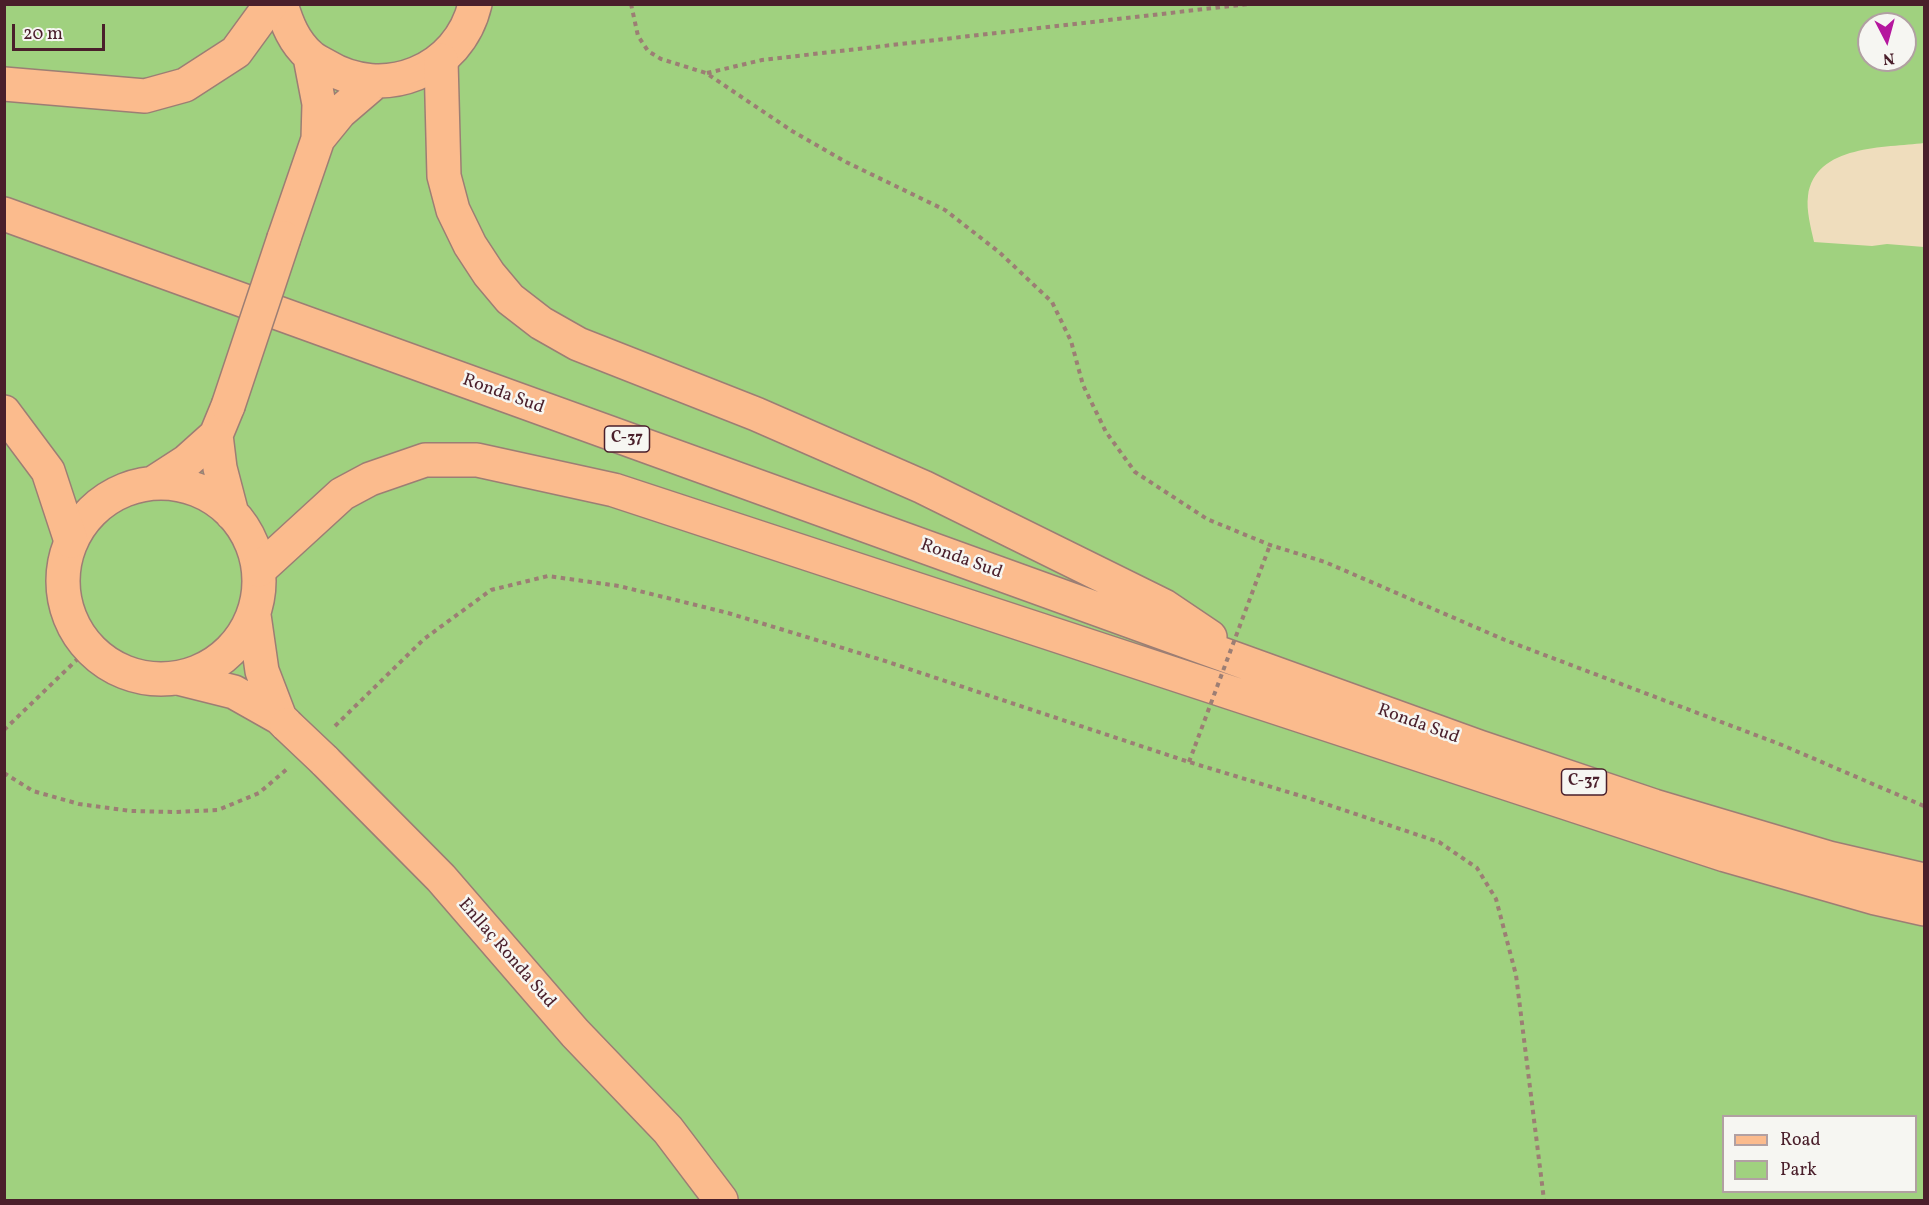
<!DOCTYPE html>
<html>
<head>
<meta charset="utf-8">
<style>
  body { margin:0 }
  #map { position:relative; width:1929px; height:1205px; overflow:hidden; background:#efddbd; font-family:Vollkorn,serif }
  canvas { display:block }
  .frame { position:absolute; inset:0; border:6px solid #4a1f2b; pointer-events:none }
  .legend { position:absolute; left:1722px; top:1115px; width:195px; height:78px; box-sizing:border-box; background:#f6f6f2; border:2px solid #b1a0a2; margin:0; padding:8px 10px; list-style:none; font-size:18px; color:#4a1f2b }
  .legend li { display:flex; align-items:center; gap:12px; height:30px }
  .legend b { width:30px; border:2px solid #b1a0a2 }
  .north { position:absolute; left:1857px; top:12px; width:60px; height:60px; box-sizing:border-box; background:#f6f6f2; border:2px solid #b1a0a2; border-radius:50%; rotate:174deg; font-size:16px; font-weight:700; line-height:24px; text-align:center; color:#4a1f2b }
  .north::after { content:''; display:block; margin:auto; width:21px; height:27px; background:#b5179e; clip-path:polygon(50% 0,100% 100%,50% 72%,0 100%) }
  .scale { position:absolute; left:12px; top:24px; width:93px; height:27px; box-sizing:border-box; border:3px solid #4a1f2b; border-top:0; padding-left:8px; font-size:18px; line-height:21px; white-space:nowrap; color:#4a1f2b; -webkit-text-stroke:4px #f6f6f2; paint-order:stroke }
</style>
</head>
<body>
<div id="map">
<canvas width="1929" height="1205"></canvas>
<div class="frame"></div>
<ul class="legend">
<li><b style="height:8px;background:#fbbb8d"></b>Road</li>
<li><b style="height:16px;background:#a0d17f"></b>Park</li>
</ul>
<div class="north">N</div>
<div class="scale">20 m</div>
</div>
<script>
const context = document.querySelector('canvas').getContext('2d');
context.lineJoin = 'round';
function fill(path, color) {
  context.fillStyle = color;
  context.fill(path, 'evenodd');
}
function trace(path, color, width, dash) {
  context.strokeStyle = color;
  context.lineWidth = width;
  context.lineCap = dash ? 'butt' : 'round';
  context.setLineDash(dash || []);
  context.stroke(path);
}
function label(font, color, halo, rows, align = 'center') {
  context.font = font + ' Vollkorn,serif';
  context.lineWidth = 5;
  context.setLineDash([]);
  context.textBaseline = 'middle';
  context.strokeStyle = halo;
  context.fillStyle = color;
  for (const [text, x, y, turn = 0] of rows) {
    context.save();
    context.translate(x, y);
    context.rotate((+turn || 0) * Math.PI / 180);
    context.textAlign = isNaN(turn) ? turn : align;
    if (halo) context.strokeText(text, 0, 0);
    context.fillText(text, 0, 0);
    context.restore();
  }
}
fill(new Path2D(`
  M4,5H1924V143C1886,148 1815,144 1808,196C1806,210 1811,228 1814,242L1872,246L1887,244L1924,247V1200H5ZM1869,24H1905V60H1869ZM1724,1116H1916V1192H1724Z`), '#a0d17f');
const primary = new Path2D(`
  M281,4C287,24 294,42 310,56C314,60 321,63 326,66C383,101 459,72 475,4
  M318,139L340,112L375,82
  M284,238L318,139L319,104L310,57
  M216,435L220,468L232,514
  M153,483L187,461L216,435L228,406
  M63 581a98 98 0 1 1 196 0a98 98 0 1 1-196 0Z
  M254,615L262,671L280,718
  M178,678L234,692L280,718L287,725
  M324,760L441,878L575,1033L668,1130L721,1200`);
const highway = new Path2D(`
  M441,60L444,176L453,210L470,245L489,274L510,299L541,323L578,344L756,414L923,487L1164,606L1210,637
  M4,84L145,96L185,85L236,52L271,4
  M4,214L1479,747L1654,806L1829,858L1924,880
  M4,412L48,471L71,541
  M259,570L342,494L370,479L425,460H477L614,490L1725,855L1875,898L1924,909`);
trace(primary, '#9c7e74', 36);
trace(highway, '#9c7e74', 36);
trace(new Path2D(`
  M631,4L638,36L648,51L661,59L706,73L792,131L846,162L945,210L999,252L1052,302L1071,341L1083,385L1106,432L1135,472L1207,519L1270,545L1325,562L1505,640L1782,745L1924,806
  M707,73L762,60L1248,4
  M1261,569L1270,545
  M335,726L424,639L491,590L548,576L619,586L728,613L882,660L1189,762L1311,799L1439,842L1477,868L1496,899L1516,975L1544,1200
  M4,730L88,649
  M1189,762L1195,746
  M4,773L33,791L79,804L131,811L174,812L218,810L259,793L287,769`), '#9c7e74', 4, [4.5, 4.5]);
trace(primary, '#fbbb8d', 33);
trace(highway, '#fbbb8d', 33);
const primaryBridge = new Path2D(`
  M228,406L284,238
  M287,725L324,760`);
trace(primaryBridge, '#9c7e74', 36, []);
trace(new Path2D(`
  M1195,746L1261,569`), '#9c7e74', 4, [4.5, 4.5]);
trace(primaryBridge, '#fbbb8d', 33);
for (const [x, y, w] of [
  [627,439,45],
  [1584,782,45]
]) {
  const box = new Path2D();
  box.roundRect(x - w / 2, y - 13, w, 26, 4.5);
  context.fillStyle = '#f6f6f2';
  context.fill(box);
  trace(box, '#4a1f2b', 1.5);
}
label('bold 16px', '#4a1f2b', null, [
  ["C-37",627,439],
  ["C-37",1584,782]
]);
label('18px', '#4a1f2b', '#f6f6f2', [
  ["Ronda Sud",503,395,20],
  ["Ronda Sud",961,560,20],
  ["Ronda Sud",1418,725,20],
  ["Enllaç Ronda Sud",506,954,49]
]);
</script>
</body>
</html>
